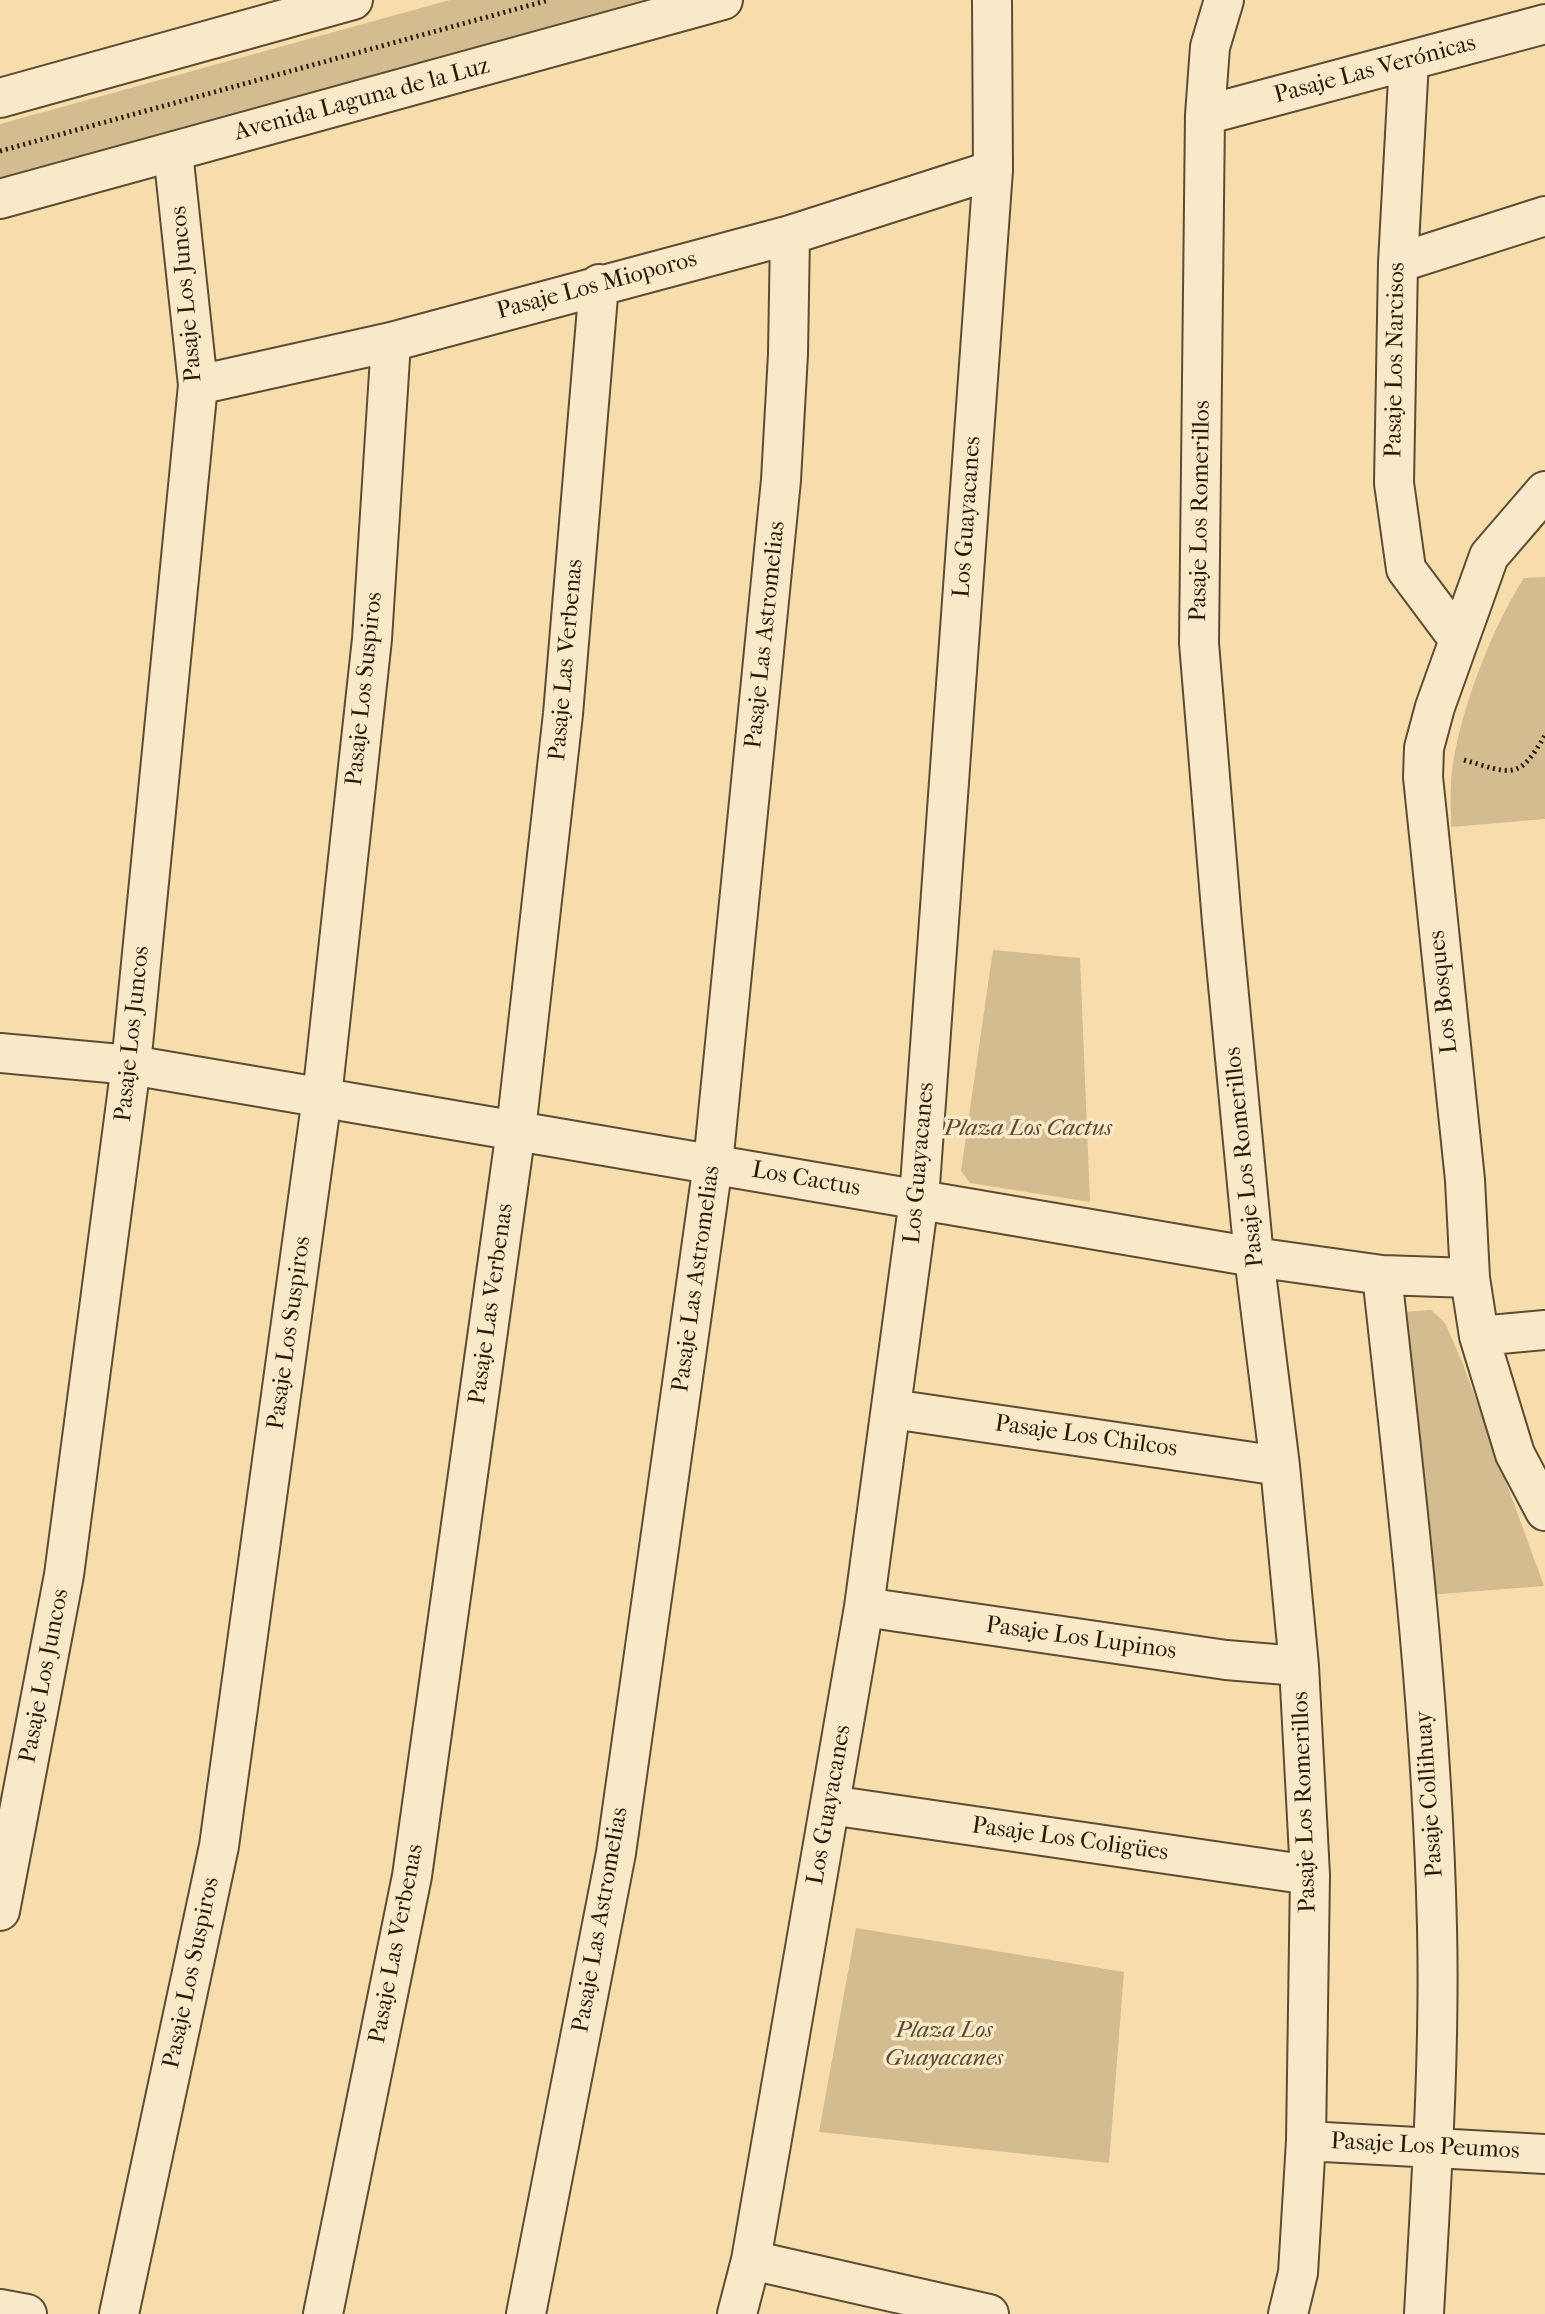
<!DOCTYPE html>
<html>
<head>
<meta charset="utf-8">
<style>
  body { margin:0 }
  canvas { display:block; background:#f7ddac }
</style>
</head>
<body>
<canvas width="1545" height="2314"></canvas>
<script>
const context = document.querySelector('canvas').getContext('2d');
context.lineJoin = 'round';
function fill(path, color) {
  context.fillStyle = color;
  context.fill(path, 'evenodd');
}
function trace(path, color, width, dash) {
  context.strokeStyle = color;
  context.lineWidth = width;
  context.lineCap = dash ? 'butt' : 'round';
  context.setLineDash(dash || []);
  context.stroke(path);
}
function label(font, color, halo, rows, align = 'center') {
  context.font = font + ' "IM FELL French Canon",serif';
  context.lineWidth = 7;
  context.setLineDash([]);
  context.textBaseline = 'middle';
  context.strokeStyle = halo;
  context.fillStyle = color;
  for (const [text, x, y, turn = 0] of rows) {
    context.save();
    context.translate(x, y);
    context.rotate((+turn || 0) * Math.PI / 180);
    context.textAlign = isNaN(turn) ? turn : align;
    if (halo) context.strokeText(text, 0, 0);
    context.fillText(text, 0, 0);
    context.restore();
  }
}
fill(new Path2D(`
  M450,0H643L0,179V124Z
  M1545,577V819L1451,827C1451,812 1450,797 1451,783C1455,722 1491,629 1524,578Z
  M993,950L1080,958L1090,1202L970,1183L961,1171Z
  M1431,1310L1445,1323L1463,1364L1544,1586L1428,1595L1404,1312Z
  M856,1928L1124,1972L1109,2163L819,2132Z`), '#d4bc91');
const street = new Path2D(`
  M1224,0L1210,47L1205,115L1199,643L1222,922L1254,1257L1280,1466L1299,1666L1310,1875L1306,2141L1298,2273L1288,2314
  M1409,61L1398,263L1394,483L1406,569L1459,640
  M0,98L353,0
  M1205,115L1545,24
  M0,199L723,0
  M1398,263L1545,216
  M198,385L391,342L790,235L993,170
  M1545,491L1489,556L1435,707L1424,748L1423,777L1465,1180L1470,1278L1479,1336L1515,1454L1545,1511
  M0,1053L131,1065L1254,1257L1382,1275L1470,1278
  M1382,1275C1406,1492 1432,1709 1437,1927C1440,2055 1431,2186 1424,2314
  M1479,1336L1545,1330
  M892,1409L1280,1466
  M864,1607L1226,1660L1299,1666
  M830,1805L1310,1875
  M0,1911L64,1575L131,1065L198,385L173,152
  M1306,2141L1545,2154
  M751,2260L989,2314
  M0,2309L27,2314
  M119,2314L219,1846L322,1097L372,639L391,342
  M323,2314L412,1876L516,1130L563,714L599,284
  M526,2314L616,1853L713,1164L781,480L788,354L790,235
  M737,2314L751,2260L864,1607L919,1199L993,170L992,0`);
trace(street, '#5b4c33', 42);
trace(new Path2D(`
  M0,151L549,0
  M1464,760C1510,773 1519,782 1545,735`), '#271b0b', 5, [2, 4]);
trace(street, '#fae9c9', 38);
label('24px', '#271b0b', '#fae9c9', [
  ["Pasaje Las Verónicas",1375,70,-15],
  ["Avenida Laguna de la Luz",362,100,-15],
  ["Pasaje Los Mioporos",597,286,-15],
  ["Pasaje Los Juncos",187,294,-95],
  ["Pasaje Los Narcisos",1396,360,-89],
  ["Pasaje Los Romerillos",1201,511,-89],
  ["Los Guayacanes",968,517,-86],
  ["Pasaje Las Astromelias",766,635,-84],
  ["Pasaje Las Verbenas",567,660,-85],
  ["Pasaje Los Suspiros",365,689,-84],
  ["Los Bosques",1444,992,-96],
  ["Pasaje Los Juncos",133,1034,-84],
  ["Pasaje Los Romerillos",1245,1157,-96],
  ["Los Guayacanes",920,1163,-85],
  ["Los Cactus",806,1180,10],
  ["Pasaje Las Astromelias",697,1279,-82],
  ["Pasaje Las Verbenas",492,1304,-82],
  ["Pasaje Los Suspiros",290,1333,-82],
  ["Pasaje Los Chilcos",1086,1437,8],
  ["Pasaje Los Lupinos",1081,1639,8],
  ["Pasaje Los Juncos",45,1676,-79],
  ["Pasaje Collihuay",1430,1794,-94],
  ["Pasaje Los Romerillos",1305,1802,-92],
  ["Los Guayacanes",830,1805,-80],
  ["Pasaje Los Coligües",1070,1840,8],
  ["Pasaje Las Astromelias",601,1920,-80],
  ["Pasaje Las Verbenas",397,1944,-79],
  ["Pasaje Los Suspiros",192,1973,-78],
  ["Pasaje Los Peumos",1425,2147,3]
]);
label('italic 24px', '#5b4b33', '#fae9c9', [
  ["Plaza Los Cactus",1028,1129],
  ["Plaza Los",944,2031],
  ["Guayacanes",944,2059]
]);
</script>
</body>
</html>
